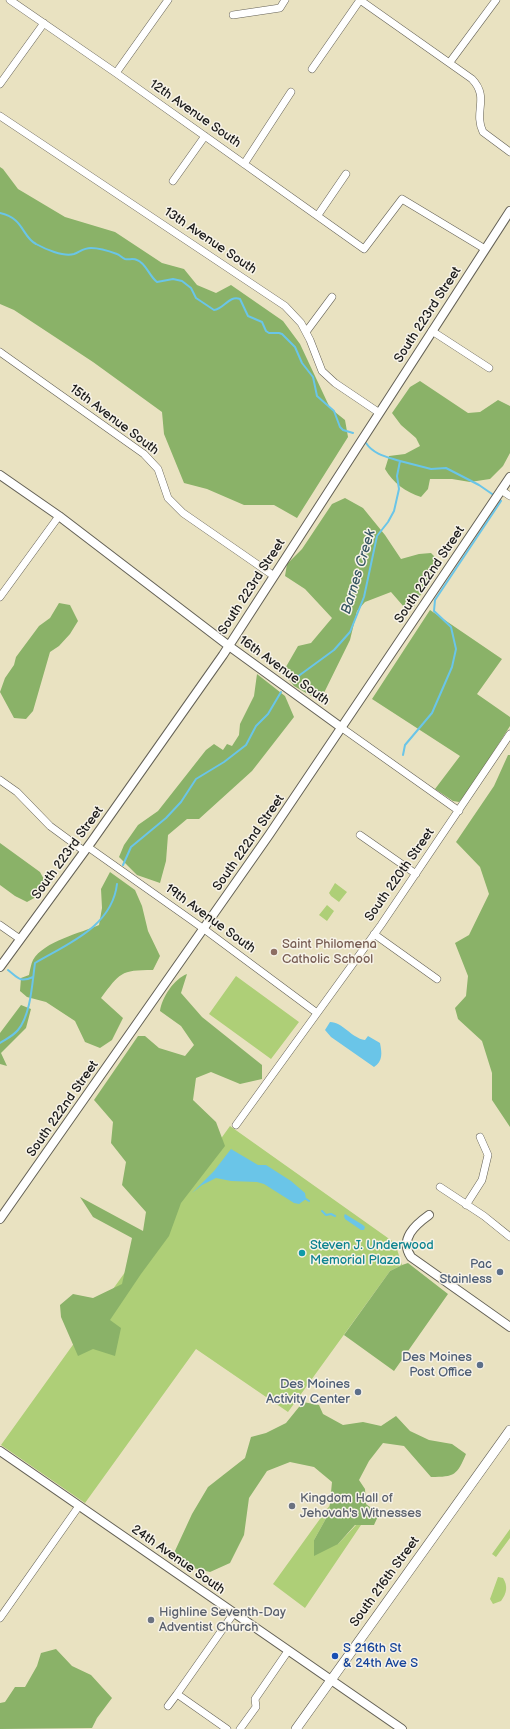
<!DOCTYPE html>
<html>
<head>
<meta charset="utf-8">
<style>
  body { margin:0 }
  canvas { display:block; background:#e9e2c1 }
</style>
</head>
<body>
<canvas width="510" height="1729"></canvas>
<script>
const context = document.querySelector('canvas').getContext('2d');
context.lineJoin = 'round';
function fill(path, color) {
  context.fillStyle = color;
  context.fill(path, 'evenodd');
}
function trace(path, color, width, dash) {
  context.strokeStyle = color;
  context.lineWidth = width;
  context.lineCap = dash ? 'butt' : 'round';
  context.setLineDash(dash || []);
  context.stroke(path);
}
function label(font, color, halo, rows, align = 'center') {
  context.font = font + ' "Balsamiq Sans",sans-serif';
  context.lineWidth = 3;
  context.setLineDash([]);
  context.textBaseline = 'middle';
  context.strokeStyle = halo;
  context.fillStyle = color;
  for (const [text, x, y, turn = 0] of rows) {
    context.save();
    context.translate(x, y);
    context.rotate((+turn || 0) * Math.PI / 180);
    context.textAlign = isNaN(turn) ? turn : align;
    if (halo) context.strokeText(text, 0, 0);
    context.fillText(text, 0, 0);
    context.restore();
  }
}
fill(new Path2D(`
  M335,883L347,892L339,902L331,896L329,893Z
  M327,905L334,911L327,921L319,915Z
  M236,976L299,1022L271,1059L209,1014Z
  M230,1126L395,1243L402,1265L390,1271L288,1412L196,1349L85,1503L1,1445Z
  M330,1505L329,1513L314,1540L338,1544L356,1525H361L305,1608L273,1584Z
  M510,1529V1538L496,1557L492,1554Z
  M498,1577L503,1578C508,1586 507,1593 501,1601L493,1604L490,1599Z`), '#aecf77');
fill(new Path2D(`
  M0,167L3,169L18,189L65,217L115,232L162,263L184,269L197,285L216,293L231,285L283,321L300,344L330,408L345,420L348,437L297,518L274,505H244L207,489L184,483L164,434L162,412L93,362L14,310L0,304Z
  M420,381L468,413L480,412L498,400L510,406V453L503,466L490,479L470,482L452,479H430L428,489L421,497C406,492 393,483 385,469L389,456L405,454L420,446L416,438L401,425L392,413L410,387Z
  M345,498L363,508L385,535L401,559L419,554L431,553L440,562L414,606L404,607L391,592L365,602L357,611L350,640L320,701L294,686L283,672L298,646L311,643L332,618L305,589L285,576L287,564L302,549L332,504Z
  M59,603L70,605L78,621L70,634L59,646L50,652L33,711L26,719L14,718L0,692L5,678L14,665L16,657L39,626L50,618Z
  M430,610L502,659L477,694L510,717V726L468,792L459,802L453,801L435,789L460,756L372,699Z
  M257,674L285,696L294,717L252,771L199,819H187L168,835L166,861L160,883L137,875L119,857L124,845L138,825L158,811L206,750L214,744L223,750L227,744L232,746L239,735L240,724L254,696Z
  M508,755H510V1127L492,1100V1073L482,1041L458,1019L455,1008L466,996L468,976L455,943L469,935L489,894L480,867L456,842L494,786Z
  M0,843L40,872L46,883L36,897L27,902L15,896L0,885Z
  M110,872L135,890L142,906L148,931L160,956L153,970C120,970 120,973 101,998L123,1018L112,1040L100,1048L85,1042L75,1021L46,1002L27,997L20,991L21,978L29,975C30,970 31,964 33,960C44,941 81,933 99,925L102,908L101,889Z
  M187,974L181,993L202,1017L262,1065V1079L240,1084L211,1072L196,1078L193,1100L216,1122L225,1146L181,1203L169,1236L141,1274L110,1320L121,1328L115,1356L93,1349L78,1356L61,1317L60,1305L73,1294L93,1298L122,1284L132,1238L93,1217L80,1197L143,1231L146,1212L122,1185L126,1162L111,1143L113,1122L94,1100L138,1036H145L159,1048L185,1056L194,1045L181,1026L160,1011C162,997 174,979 187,974Z
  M21,1005L31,1009L26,1028L1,1053L7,1066L0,1064V1033Z
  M408,1263L448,1294L394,1371L344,1335L390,1271L402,1265Z
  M303,1402L319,1405L323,1414L343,1425L363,1422L381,1426L396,1416L410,1431L429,1440L452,1444L466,1454C457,1475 455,1477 431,1477L404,1446L383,1443L369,1461L359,1480L365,1489L366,1504L379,1514L374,1525H355L338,1544L314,1556V1540L329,1513L332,1482L314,1467L290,1462L267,1471L249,1498L244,1535L230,1563L210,1572L189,1567L174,1553L192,1514L208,1487L245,1458L251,1437L266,1433L286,1423Z
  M56,1649L72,1666L91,1675L112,1698L97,1718L92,1728L0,1729V1703L5,1702L15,1687H25L37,1666L41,1653Z`), '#8ab268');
fill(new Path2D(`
  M330,1022C343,1022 351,1038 365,1040L368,1036L380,1043C382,1053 383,1061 374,1067L331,1037L325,1030Z
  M231,1149L258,1165H266L291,1181L305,1193L306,1199L299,1204L294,1203L264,1184L257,1182L231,1181L216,1178L202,1185L192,1193L214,1171Z
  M345,1214L363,1225L365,1227L364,1230H361L345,1219L344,1216Z`), '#6ac5e8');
trace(new Path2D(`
  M0,213C24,218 22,237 36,244C45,249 63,257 74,254C80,252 83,248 91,248C99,248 109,251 117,254C120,255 122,258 125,259C129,260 133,258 137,260C146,263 149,276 157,282L173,279L182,281L191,288L196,298L214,310C224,309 229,295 240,299L248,316L262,322L266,331L269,333H279L282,334L295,347L302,363L313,377L317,396L334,411L340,427L343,430L353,433
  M400,461L431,469L446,468L479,485L495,496
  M293,680L334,650L350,632L364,597L377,536L388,522L394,511L399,489L397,476L400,461C388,457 374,455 366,443
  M403,755L405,745L432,713L452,667L456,649L451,627L434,611L435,600L501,501L499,499
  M123,865L131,847L166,818L181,802L196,779L224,762L246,745L256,726L268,714L281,692
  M8,970C18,978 20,983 33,977
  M0,1043C6,1039 13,1036 18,1030C31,1014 32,984 35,963C67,944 112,927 117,884
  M306,1199L309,1201
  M322,1211L326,1215L331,1214L335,1216`), '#6ac5e8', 2);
const minor = new Path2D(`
  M10,0L116,73L364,249L402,199L485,249
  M360,0L472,79C490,98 473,111 483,132L510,152
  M233,15L280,8L285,0
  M450,62L496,0
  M312,69L360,0
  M116,73L168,0
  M0,84L44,23
  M0,116L285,306L301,323L310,340L322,371L335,383L378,412
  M244,164L291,92
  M173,181L205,136
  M318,215L346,174
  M432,331L489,368
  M306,332L332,297
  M0,352L144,454L158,469L168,498L183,513L274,576
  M501,490L510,496
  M0,597L59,516
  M342,728L459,811
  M0,780L17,792L50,826L84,851
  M360,835L416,874
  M88,847L204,929L317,1013
  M0,925L20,939
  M374,934L437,979
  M236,1125L381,925L510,734
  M440,1187L484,1216L510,1237
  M466,1205L482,1180L488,1155L480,1137
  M0,1618L79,1506
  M168,1706L177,1694
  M227,1729L177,1694L234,1613
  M240,1729L256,1707L255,1699L288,1651`);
const tertiary = new Path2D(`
  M0,475L59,516L229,646L342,728
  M0,967L92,841L223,655L510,211
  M429,1215C415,1225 399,1239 411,1257L510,1327
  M0,1219L269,835L510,477
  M0,1451L402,1729`);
const secondary = new Path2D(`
  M296,1729L510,1430`);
trace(minor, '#646156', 8);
trace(tertiary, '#646156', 10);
trace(secondary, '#646156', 10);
trace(minor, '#fff', 7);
trace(tertiary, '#fff', 8);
trace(secondary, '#fff', 9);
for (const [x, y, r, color] of [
  [274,952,4,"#8d6e63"],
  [302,1253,4,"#0f9aa8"],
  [500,1272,4,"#5c6f8a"],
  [480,1365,4,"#5c6f8a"],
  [358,1392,4,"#5c6f8a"],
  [292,1506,4,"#6b7280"],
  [151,1620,4,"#6b7280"],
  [335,1656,4,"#1a4fb4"]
]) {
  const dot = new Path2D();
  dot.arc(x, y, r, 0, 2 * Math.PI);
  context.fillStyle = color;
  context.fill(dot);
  trace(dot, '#f7f3e8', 1.5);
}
label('13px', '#1c1c1c', '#f7f3e8', [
  ["12th Avenue South",195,114,35],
  ["13th Avenue South",210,241,34],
  ["South 223rd Street",428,315,-57],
  ["15th Avenue South",114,420,37],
  ["South 222nd Street",430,575,-56],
  ["South 223rd Street",252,587,-57],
  ["16th Avenue South",284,671,36],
  ["South 222nd Street",249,843,-55],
  ["South 223rd Street",68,853,-54],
  ["South 220th Street",400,875,-55],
  ["19th Avenue South",210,919,36],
  ["South 222nd Street",63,1109,-55],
  ["24th Avenue South",178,1560,35],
  ["South 216th Street",385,1582,-54]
]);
label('13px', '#785e54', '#f7f3e8', [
  ["Saint Philomena",282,945],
  ["Catholic School",282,960]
], 'left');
label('13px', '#0d838f', '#f7f3e8', [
  ["Steven J. Underwood",310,1246],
  ["Memorial Plaza",310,1261]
], 'left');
label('13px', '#4e5e75', '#f7f3e8', [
  ["Pac",492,1265],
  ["Stainless",492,1280],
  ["Des Moines",472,1358],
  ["Post Office",472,1373],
  ["Des Moines",350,1385],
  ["Activity Center",350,1400]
], 'right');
label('13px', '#5b616d', '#f7f3e8', [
  ["Kingdom Hall of",300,1499],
  ["Jehovah's Witnesses",300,1514],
  ["Highline Seventh-Day",159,1613],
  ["Adventist Church",159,1628]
], 'left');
label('13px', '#164399', '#f7f3e8', [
  ["S 216th St",343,1649],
  ["& 24th Ave S",343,1664]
], 'left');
label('italic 14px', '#375763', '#f7f3e8', [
  ["Barnes Creek",359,572,-73]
]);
</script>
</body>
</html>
